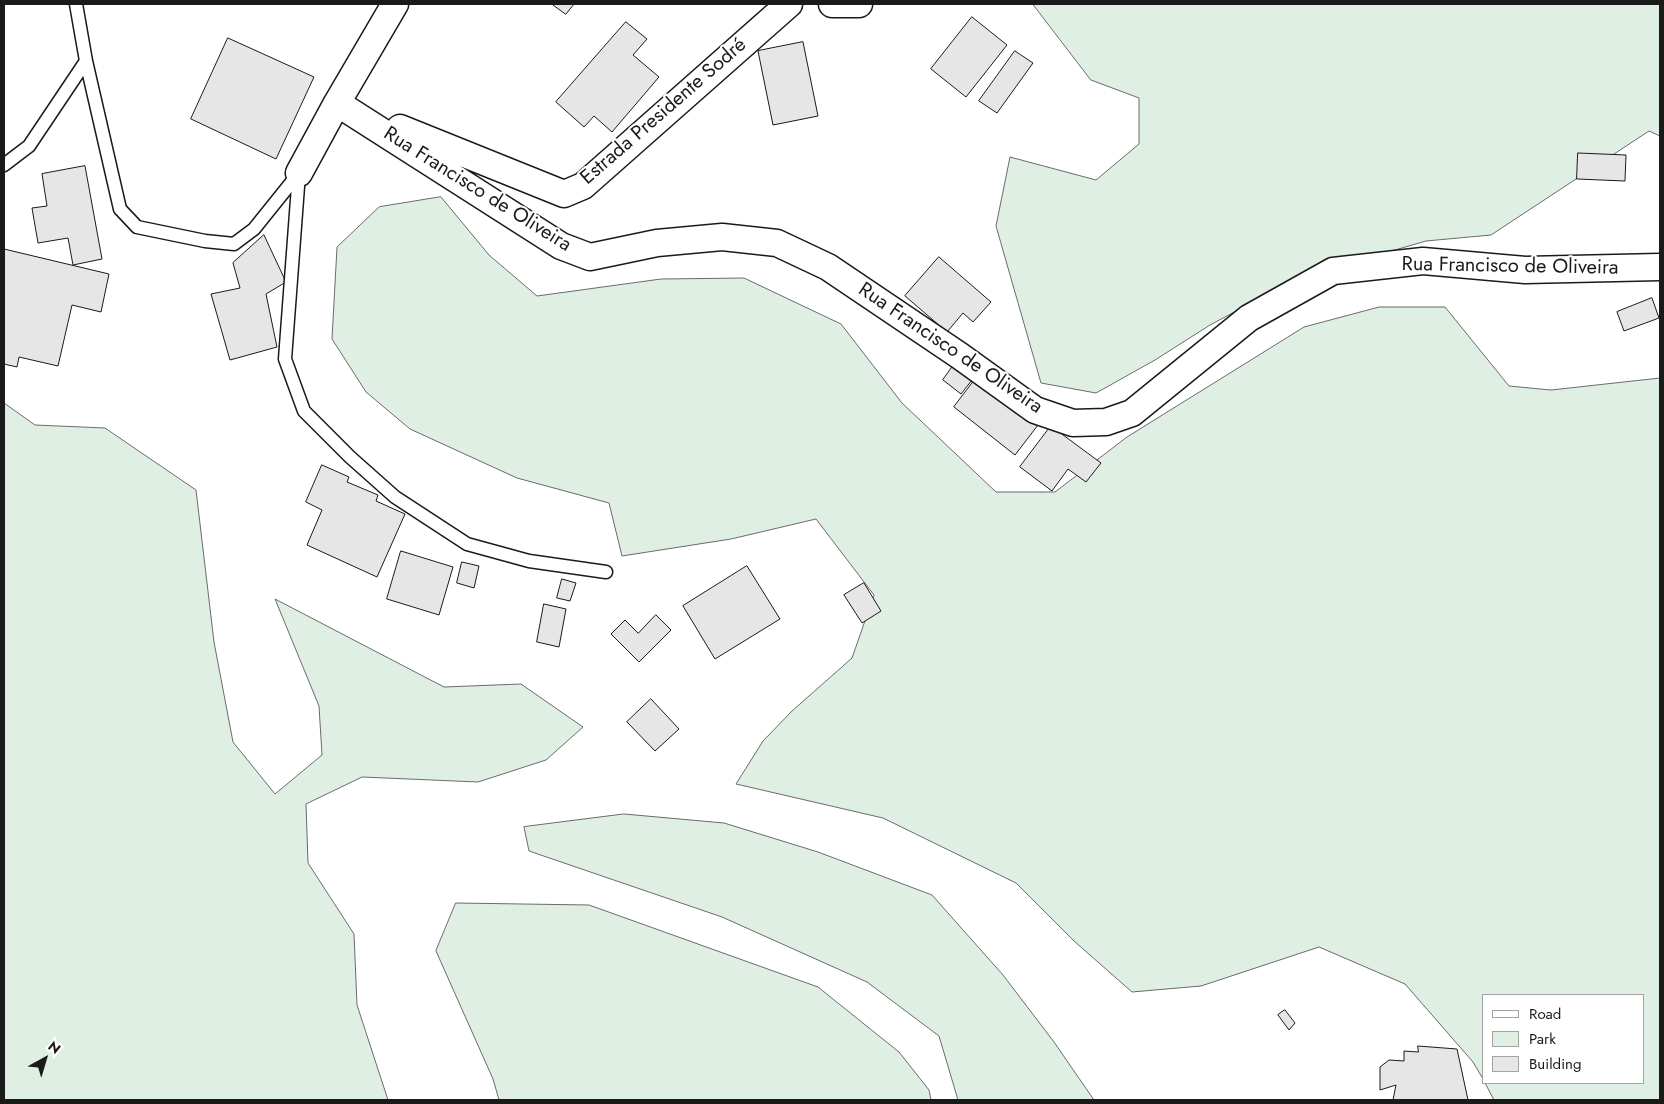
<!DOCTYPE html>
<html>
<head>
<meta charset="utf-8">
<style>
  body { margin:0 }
  #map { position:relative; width:1664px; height:1104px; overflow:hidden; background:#fff; font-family:Jost,sans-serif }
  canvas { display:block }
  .frame { position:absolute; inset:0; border:5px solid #1a1a1a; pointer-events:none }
  .legend { position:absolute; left:1482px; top:994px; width:162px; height:90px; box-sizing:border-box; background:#fff; border:1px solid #a3a3a3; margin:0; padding:6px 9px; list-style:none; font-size:15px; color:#1a1a1a }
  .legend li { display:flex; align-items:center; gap:10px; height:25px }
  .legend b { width:25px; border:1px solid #a3a3a3 }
  .north { position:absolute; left:20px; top:1034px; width:50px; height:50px; -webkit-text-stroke:4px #fff; paint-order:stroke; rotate:39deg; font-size:14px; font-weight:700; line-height:20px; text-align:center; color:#1a1a1a }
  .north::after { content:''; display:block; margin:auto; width:18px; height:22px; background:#1a1a1a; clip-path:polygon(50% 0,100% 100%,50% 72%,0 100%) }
</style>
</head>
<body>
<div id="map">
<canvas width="1664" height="1104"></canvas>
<div class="frame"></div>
<ul class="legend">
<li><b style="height:6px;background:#fff"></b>Road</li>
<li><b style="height:14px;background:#e0efe3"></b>Park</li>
<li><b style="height:14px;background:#e6e6e6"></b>Building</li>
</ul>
<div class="north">N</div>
</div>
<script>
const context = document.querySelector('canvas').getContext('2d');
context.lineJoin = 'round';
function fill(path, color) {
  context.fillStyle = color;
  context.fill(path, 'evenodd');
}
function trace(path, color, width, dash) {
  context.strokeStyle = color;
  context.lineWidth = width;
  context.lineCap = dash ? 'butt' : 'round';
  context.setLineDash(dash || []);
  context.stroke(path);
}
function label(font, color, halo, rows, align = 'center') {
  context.font = font + ' Jost,sans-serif';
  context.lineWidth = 4;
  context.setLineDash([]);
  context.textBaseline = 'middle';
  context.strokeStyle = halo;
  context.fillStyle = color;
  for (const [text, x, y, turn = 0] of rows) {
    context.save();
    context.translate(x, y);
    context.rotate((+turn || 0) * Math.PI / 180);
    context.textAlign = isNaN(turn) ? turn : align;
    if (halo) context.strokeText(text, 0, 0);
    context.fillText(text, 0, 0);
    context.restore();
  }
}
const green = new Path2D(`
  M1033,4H1660V136L1649,131L1491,235L1426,241L1298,278L1210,325L1155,360L1096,393L1041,383L996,226L1010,157L1096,180L1139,144V98L1091,80Z
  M441,197L489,255L537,296L661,279L744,278L841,324L902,403L996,492H1055L1127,437L1304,327L1379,307H1445L1509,386L1551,390L1660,378V1100H1494L1485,1083H1643V995H1483V1079L1473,1062L1405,984L1319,947L1201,986L1132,992L1074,941L1016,883L883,818L736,784L763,741L792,711L852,658L874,595L816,519L731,539L622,556L609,503L517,478L410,429L366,392L332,339L337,247L379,207Z
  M4,403L35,425L105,428L196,490L214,642L233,742L275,794L322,755L319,706L275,599L444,687L521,684L583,727L546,760L478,782L362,777L306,804L308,863L354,934L357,1005L388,1100H4Z
  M624,814L724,823L818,852L932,895L1003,975L1054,1042L1094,1100H958L939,1036L867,982L722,917L529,851L524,827Z
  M456,903L589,905L818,987L899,1052L929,1090L931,1100H499L493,1079L436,951Z`);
fill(green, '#e0efe3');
trace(green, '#6a6a6a', 1);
const building = new Path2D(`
  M552,4H574L566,14Z
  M972,17L1007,45L966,97L931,69Z
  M626,22L647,39L633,55L659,77L612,132L594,116L584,127L556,102Z
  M228,38L314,77L276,159L191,119Z
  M803,42L818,116L773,125L758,51Z
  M1015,51L1033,63L997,113L979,101Z
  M1578,153L1626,155L1625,181L1577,179Z
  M85,166L102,259L73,265L68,238L38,243L32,208L47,206L42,174Z
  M264,235L286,282L266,294L277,347L230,360L211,294L240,288L233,263Z
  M4,249L109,274L101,312L72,305L58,366L19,357L17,367L4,364Z
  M939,257L991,302L973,322L963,313L947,332L905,296Z
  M1652,298L1659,318L1624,331L1617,312Z
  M953,366L972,380L961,394L943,380Z
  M977,377L1038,425L1015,455L954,407Z
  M1051,426L1101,463L1086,482L1068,469L1052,491L1020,467Z
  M322,465L349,477L347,482L378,495L376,501L405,514L377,577L307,545L322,510L306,502Z
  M401,551L453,567L439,615L387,599Z
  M462,562L479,566L474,588L457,583Z
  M747,566L780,619L715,659L683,606Z
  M562,579L576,583L570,601L557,598Z
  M864,583L881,611L862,623L844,595Z
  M544,604L566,609L559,647L537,642Z
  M656,615L671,630L639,662L611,634L625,620L638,633Z
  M651,699L679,729L655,751L627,722Z
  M1285,1010L1295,1023L1289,1030L1278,1015Z
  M1418,1046L1457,1049L1468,1100H1393L1396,1085L1380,1090V1067L1389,1060L1404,1061V1051L1418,1052Z`);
fill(building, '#e6e6e6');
trace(building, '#1a1a1a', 1);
const lane = new Path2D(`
  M76,4L86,61L120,209L137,227L205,241L234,244L254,229L299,173
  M4,165L29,146L86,61
  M299,173L285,359L304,411L350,457L395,497L467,544L529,561L606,572`);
const street = new Path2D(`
  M832,4H859
  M337,103L561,246L590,257L657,243L722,237L777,243L828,267L960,356L1035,410L1073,423L1106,422L1132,413L1249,318L1333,271L1423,261L1525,270L1660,267
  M400,128L564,194L583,186L789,4
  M299,173L337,103L395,4`);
trace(lane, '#1a1a1a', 15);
trace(street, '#1a1a1a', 29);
trace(lane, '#fff', 12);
trace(street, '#fff', 26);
label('20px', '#1a1a1a', '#fff', [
  ["Estrada Presidente Sodré",664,112,-41],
  ["Rua Francisco de Oliveira",477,190,32],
  ["Rua Francisco de Oliveira",1510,267,1],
  ["Rua Francisco de Oliveira",950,349,34]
]);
</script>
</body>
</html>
